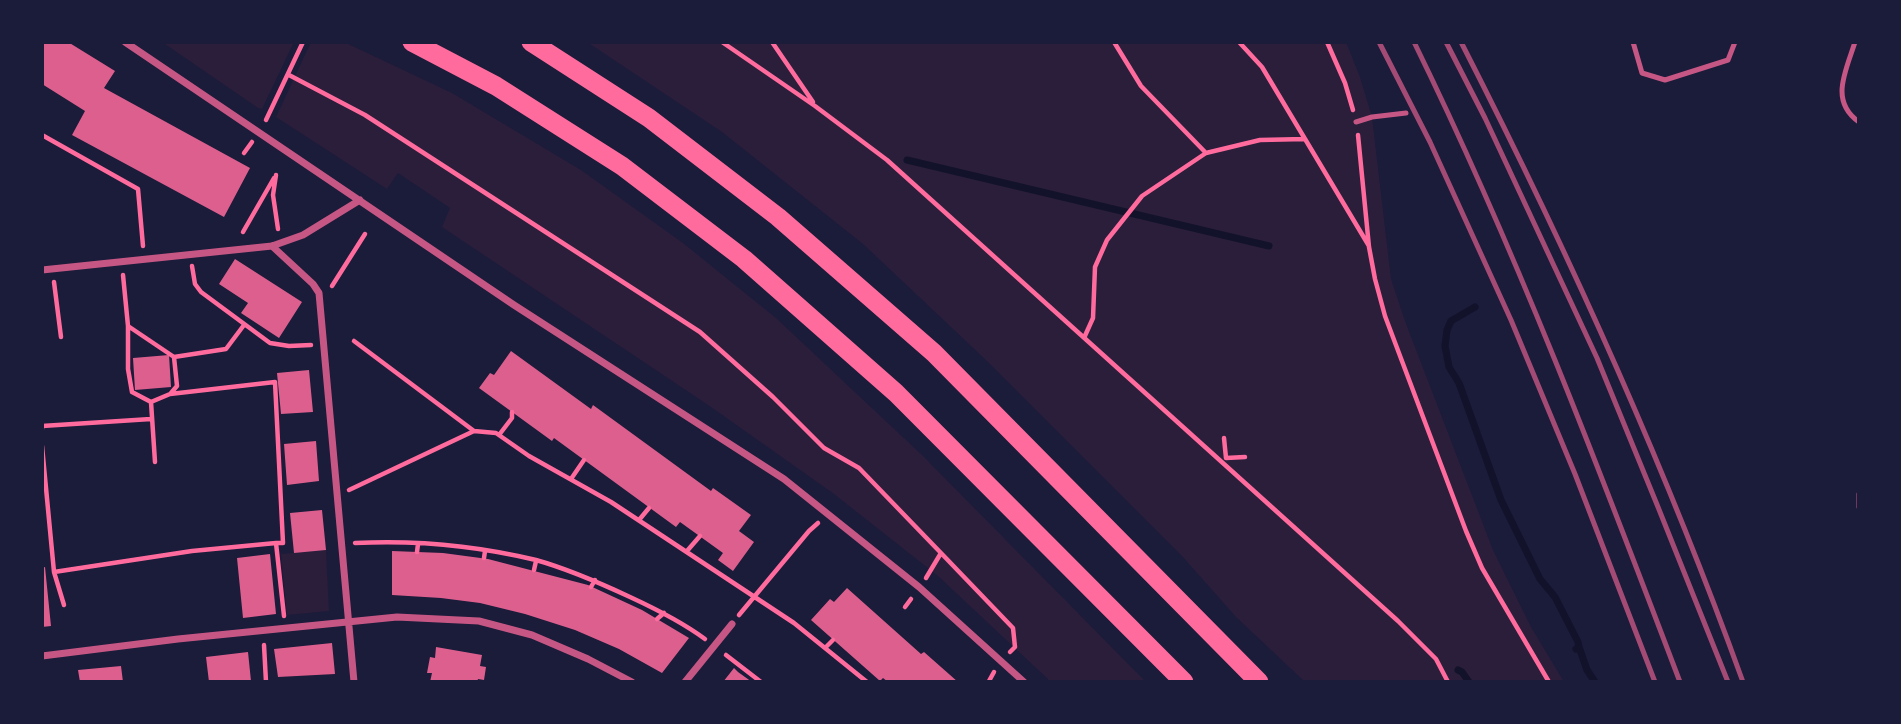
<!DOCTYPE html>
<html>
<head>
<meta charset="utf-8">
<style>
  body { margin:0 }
  #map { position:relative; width:1901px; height:724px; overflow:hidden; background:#1b1b3a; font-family:"Exo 2",sans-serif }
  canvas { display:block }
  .frame { position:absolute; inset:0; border:44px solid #1b1b3a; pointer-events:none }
</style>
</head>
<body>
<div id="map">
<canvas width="1901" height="724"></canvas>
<div class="frame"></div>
</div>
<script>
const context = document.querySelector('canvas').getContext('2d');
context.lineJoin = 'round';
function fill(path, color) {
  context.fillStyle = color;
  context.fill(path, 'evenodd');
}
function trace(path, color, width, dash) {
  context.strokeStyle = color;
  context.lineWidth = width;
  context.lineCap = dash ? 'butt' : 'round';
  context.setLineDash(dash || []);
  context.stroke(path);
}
fill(new Path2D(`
  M162,42H294L262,109L258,108Z
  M311,42H344L452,93L581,170L683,243L776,318L922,455L1146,682H1051L938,576L834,494L711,407L442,227L450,208L398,173L387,189L276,117Z
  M587,42H1346L1360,77L1372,117L1391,279L1405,321L1493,550L1531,627L1564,682H1305L1236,617L1182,556L988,362L863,244L722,132Z
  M326,550L329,611L287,615L281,554Z`), '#2a1e3b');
trace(new Path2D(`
  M907,160L1269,246
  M1475,307L1451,321L1447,330L1445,346L1449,367L1459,383L1501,500L1540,579L1555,597L1578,642L1579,647L1576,649
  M1579,647L1587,670L1595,682
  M1458,670L1462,672L1469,682`), '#12122b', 7);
fill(new Path2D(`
  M42,42H68L115,71L104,88L250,168L224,217L72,135L85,111L42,84Z
  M235,259L302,302L279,338L241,313L248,303L219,284Z
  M511,351L591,409L593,405L711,491L713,488L751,515L739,531L754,542L733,571L718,560L723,553L680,522L676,527L554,438L552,441L479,388L490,373L494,375Z
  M169,355L171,387L135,390L133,358Z
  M309,370L313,412L281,414L277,373Z
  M316,441L319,481L287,485L284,444Z
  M322,510L326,550L294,553L290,513Z
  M392,551L443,553L488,559L588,585L642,610L689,638L662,673L619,649L575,630L525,614L480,603L441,598L392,595Z
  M270,554L276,614L243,618L237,558Z
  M45,567L51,626L42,627V568Z
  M847,588L921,654L924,652L958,682H888L883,678L880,681L811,620L830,599L834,602Z
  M332,643L335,674L278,677L274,649Z
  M436,647L482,655L480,666L486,667L484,680L478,679L477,682H430L432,673H427L430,657L435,658Z
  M248,652L251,681L209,682L206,657Z
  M121,666L123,682H80L78,670Z
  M734,668L738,672L752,682H723Z`), '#dd5f8e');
trace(new Path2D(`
  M722,42L815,106L887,160L1398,621L1436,659L1448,682
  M772,42L813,102
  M1114,42L1141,86L1206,153
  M1239,42L1262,67L1369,246
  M1327,42L1345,83L1353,110
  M289,75L365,115L700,332L773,397L824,448L859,468L941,553L926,578
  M266,120L303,42
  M42,135L138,189L143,246
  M1358,135L1369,247L1375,279L1385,316L1466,531L1482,568L1549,682
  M244,153L252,142
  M276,175L273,195L278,229
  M243,232L274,178
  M192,266L195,284L201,292L270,343L289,346L311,345
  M123,275L128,326V369L132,392L151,402L155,462
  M54,282L61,337
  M332,286L365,234
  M128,326L174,357L177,386L171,393
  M1084,338L1093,318L1095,267L1107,240L1142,196L1206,153L1260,140L1305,139
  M354,341L474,431
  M174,357L226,349L244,325
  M151,402L170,394L275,382L283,543H276
  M42,429V426L151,419
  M499,435L512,418V412
  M1224,438L1226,458L1245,457
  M42,446L54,572L64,605
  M571,479L584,460
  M349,490L474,431L496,433L529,456L611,502L794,623L867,682
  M639,520L649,508
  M355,543C415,540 478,546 536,560C568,569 600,583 630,597C656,609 682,622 705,639
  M687,551L700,536
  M417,552L418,544
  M941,553L1013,628L1015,647L1010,652
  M484,558L485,551
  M534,570L536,561
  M54,572L192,551L276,543L284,616
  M591,587L595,580
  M905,607L911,599
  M739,615L809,531L818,523
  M657,619L664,613
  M264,645L266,682
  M825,648L833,640
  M726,655L761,682
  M989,681L994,672`), '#ff6b9d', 4.5);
trace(new Path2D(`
  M1633,42L1642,73L1665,80L1728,60L1735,42
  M1855,42C1846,71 1829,101 1859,122
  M1356,122L1372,117L1406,113
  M1859,494V507`), '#c65784', 5);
trace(new Path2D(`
  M125,42L514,305L784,479L919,587L1024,682
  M272,246L313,284L319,293L354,682
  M42,270L272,246L303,235L360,200
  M42,656L178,639L397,617L479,621L532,635L588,659L632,682
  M685,682L732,624`), '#c65784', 7);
trace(new Path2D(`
  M412,42L496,86L622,166L744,259L896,393L1184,682
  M531,42L649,118L778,217L934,353L1259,682`), '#ff6b9d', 19);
trace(new Path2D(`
  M1379,42L1430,142L1511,320L1575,474L1655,682
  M1414,42C1516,250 1598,466 1680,682
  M1446,42L1485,118L1597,358L1658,507L1728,682
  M1461,42C1567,249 1664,463 1743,682`), '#a44b75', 5);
</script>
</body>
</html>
